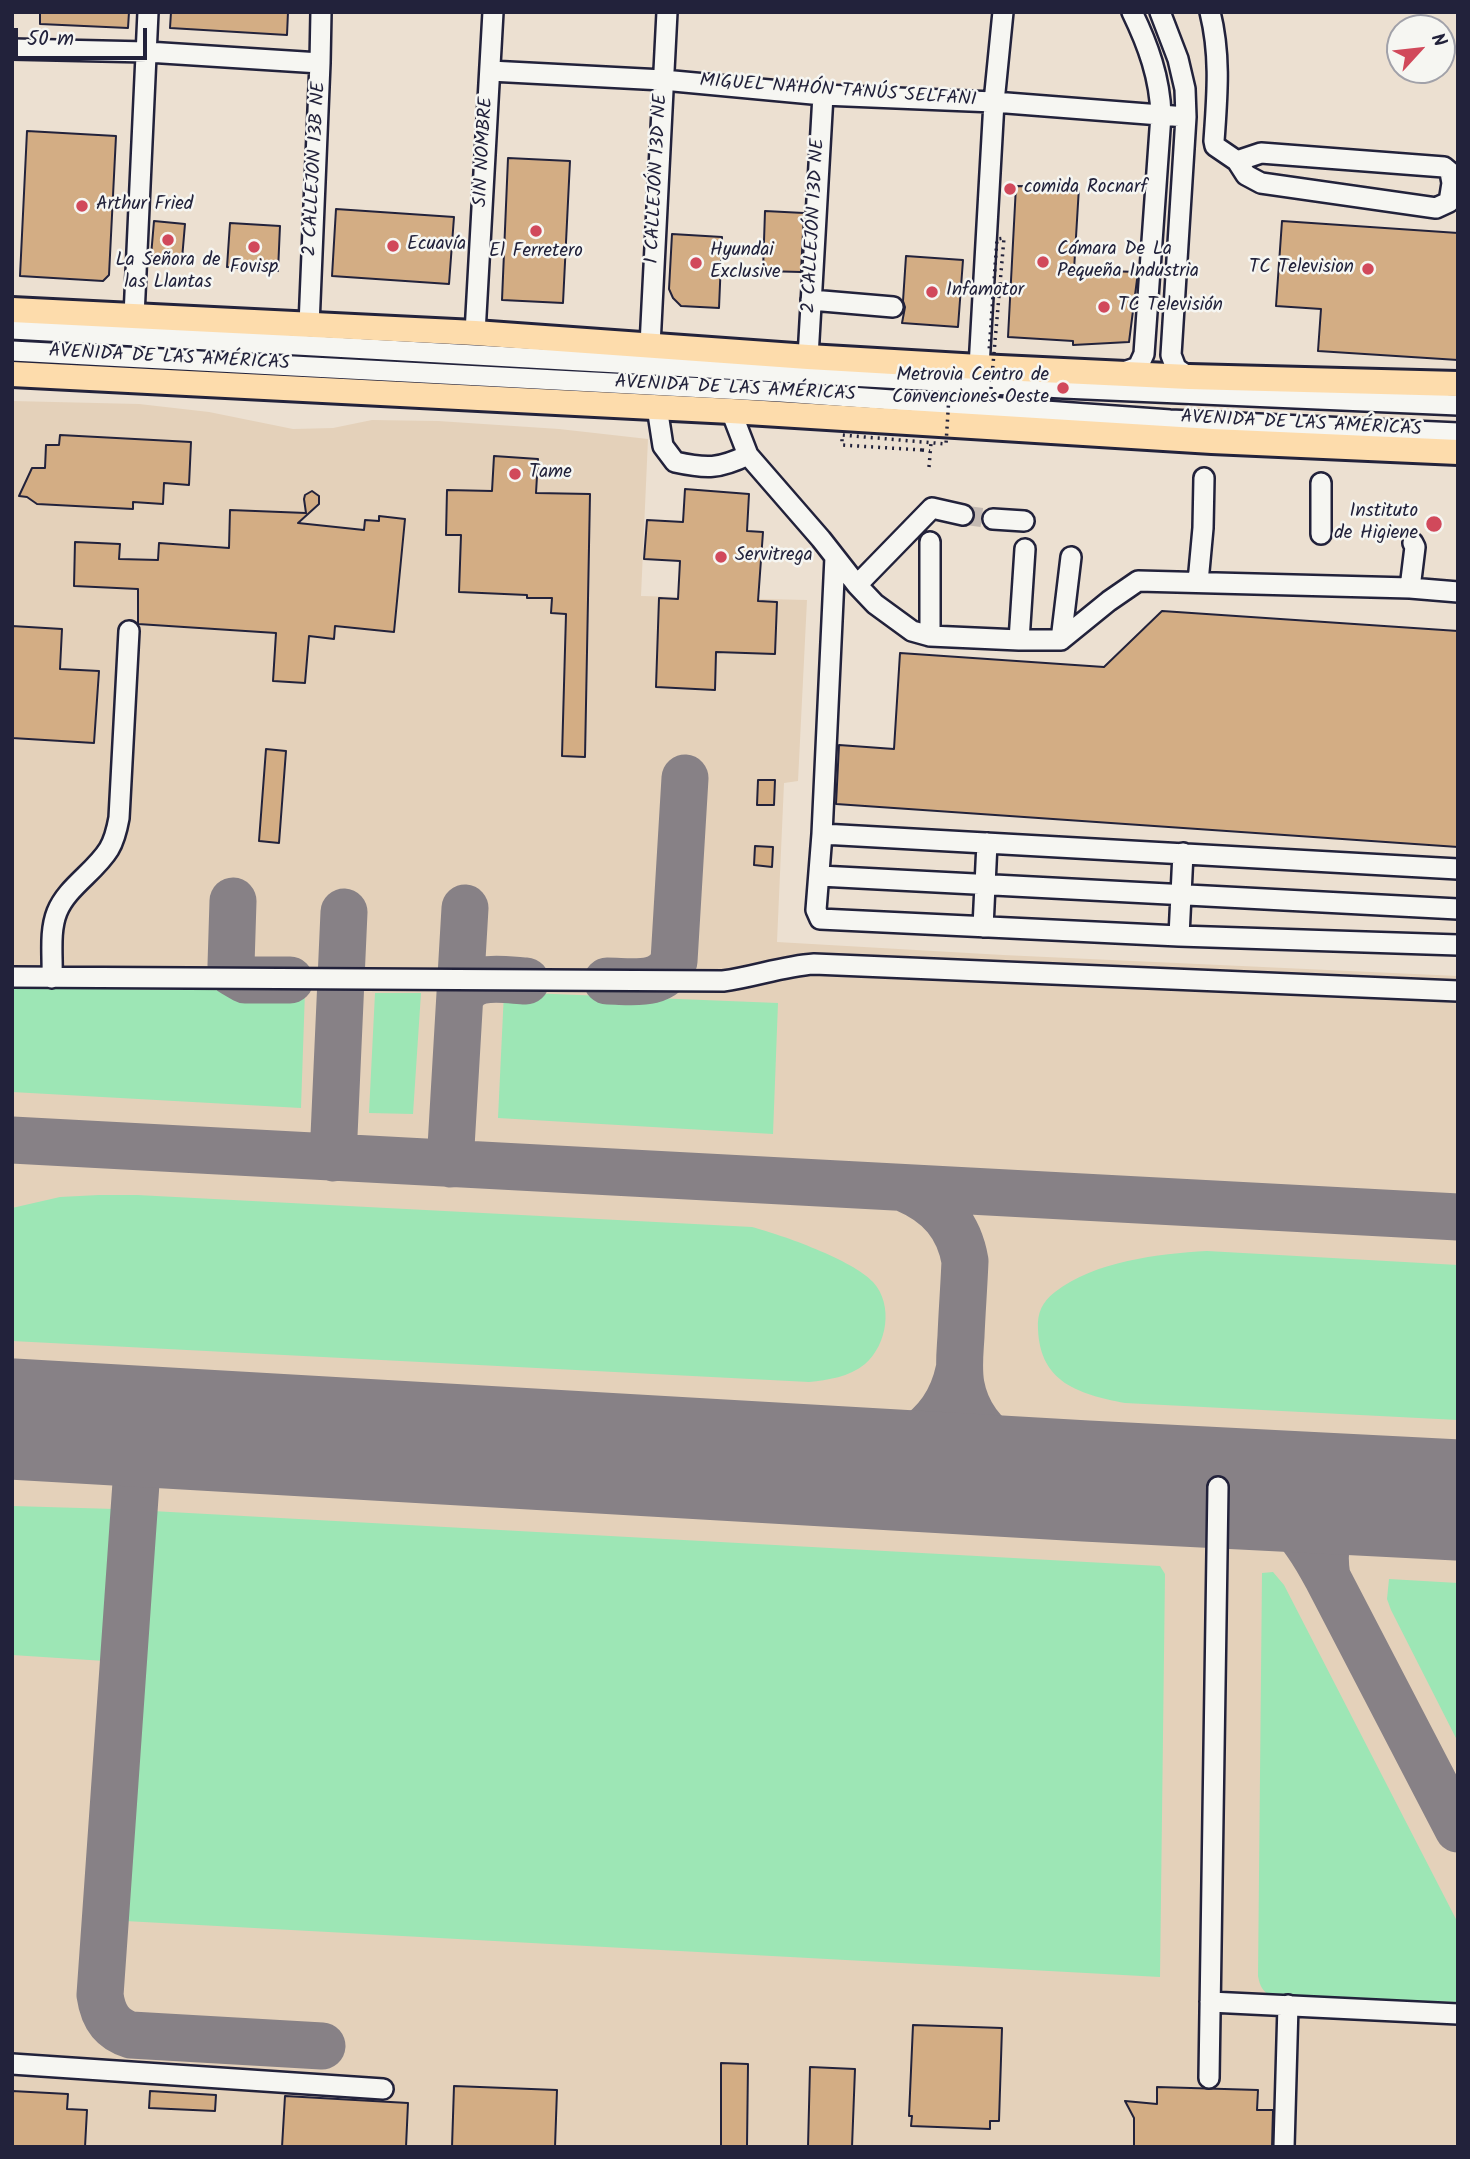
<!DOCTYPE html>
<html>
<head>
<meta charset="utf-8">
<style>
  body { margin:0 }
  #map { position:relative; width:1470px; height:2159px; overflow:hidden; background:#ece0d1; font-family:Kalam,sans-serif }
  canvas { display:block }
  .frame { position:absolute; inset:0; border:14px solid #22223b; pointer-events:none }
  .north { position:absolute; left:1386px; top:14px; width:70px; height:70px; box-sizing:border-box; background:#f6f6f2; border:2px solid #a1a1a9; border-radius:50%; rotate:63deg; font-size:19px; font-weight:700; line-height:28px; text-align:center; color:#22223b }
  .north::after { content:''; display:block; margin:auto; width:24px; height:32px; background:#d1495b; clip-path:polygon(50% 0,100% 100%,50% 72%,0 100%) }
  .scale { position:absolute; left:14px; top:28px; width:133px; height:32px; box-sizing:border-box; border:4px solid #22223b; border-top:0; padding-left:9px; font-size:21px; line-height:24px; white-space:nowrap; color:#22223b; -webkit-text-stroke:5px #f6f6f2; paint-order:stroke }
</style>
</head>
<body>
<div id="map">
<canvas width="1470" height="2159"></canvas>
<div class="frame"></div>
<div class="north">N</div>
<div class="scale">50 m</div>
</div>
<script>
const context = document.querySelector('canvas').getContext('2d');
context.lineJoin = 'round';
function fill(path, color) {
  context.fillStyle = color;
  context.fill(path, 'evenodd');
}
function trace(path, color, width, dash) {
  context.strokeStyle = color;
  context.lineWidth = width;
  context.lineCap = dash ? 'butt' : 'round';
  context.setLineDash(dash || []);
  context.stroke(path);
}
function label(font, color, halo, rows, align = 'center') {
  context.font = font + ' Kalam,sans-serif';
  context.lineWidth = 5;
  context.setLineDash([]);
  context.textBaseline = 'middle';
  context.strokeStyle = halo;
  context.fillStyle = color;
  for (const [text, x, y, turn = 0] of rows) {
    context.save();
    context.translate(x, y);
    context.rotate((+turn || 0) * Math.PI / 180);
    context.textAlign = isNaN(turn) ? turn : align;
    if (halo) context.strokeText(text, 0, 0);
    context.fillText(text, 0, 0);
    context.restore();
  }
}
fill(new Path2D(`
  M12,401L139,404L209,412L293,429L333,428L372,420L438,421L559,429L648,439L641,596L807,600L798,781L784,783L777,942L1003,955L1458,976V2147H12Z`), '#e4d1ba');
fill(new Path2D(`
  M12,988L305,991L301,1108L12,1092Z
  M504,992L778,1003L773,1134L498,1118Z
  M375,993H421L413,1114L369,1113Z
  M99,1195H137L752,1227C782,1235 853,1260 873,1282C894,1305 887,1345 865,1364C849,1377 828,1380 809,1382L12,1341V1208L60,1197Z
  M1207,1251L1458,1265V1420L1125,1403C1079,1394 1040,1383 1038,1329C1037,1313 1042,1302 1055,1292C1095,1261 1158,1254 1207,1251Z
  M12,1506L115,1509L105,1661L12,1655Z
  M152,1511L1160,1566L1165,1574L1160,1977L125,1921Z
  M1273,1572L1284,1585L1458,1923V2002L1273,1997C1263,1992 1260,1987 1258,1976L1262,1573Z
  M1389,1579L1458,1583V1742L1391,1610L1387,1599Z`), '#9de6b5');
trace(new Path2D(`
  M233,901L231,965L233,973L245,980H290
  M607,981C632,981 662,988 674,961L685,778
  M460,1000C467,972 503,980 526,981
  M12,1140L1458,1217
  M333,1158L344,912
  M450,1164L465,908
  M906,1189C939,1203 959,1226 965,1261C964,1286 962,1311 961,1336C960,1353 958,1369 961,1385C972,1446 1034,1468 1086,1481
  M140,1426L100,1995C103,2016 111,2029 131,2035L322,2046
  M829,1466C889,1456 945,1437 959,1370
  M1218,1487C1276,1496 1301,1528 1327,1577
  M1388,1497C1340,1503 1319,1529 1327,1577L1458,1829`), '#878186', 47);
trace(new Path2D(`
  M12,1419L1086,1481L1458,1500`), '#878186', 121);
const building = new Path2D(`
  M40,12H129L128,28L40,24Z
  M171,12H288L287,35L170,28Z
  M27,131L116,136L109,275L103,281L20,276Z
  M508,158L570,161L563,303L502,300Z
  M1016,186L1079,187L1074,270L1138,272L1129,342L1073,345V341L1008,337Z
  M336,209L454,217L449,284L332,276Z
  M765,211L804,213L801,272L763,271Z
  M154,221L185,224L182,259L151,256Z
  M1282,221L1458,233V360L1318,351L1321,309L1276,306Z
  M230,223L280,226L278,271L227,267Z
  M672,234L722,237L719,308L681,306L673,298L669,289Z
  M906,256L963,260L958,327L902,323L905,307L903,301Z
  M60,435L191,442L189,485L164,483L163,504L133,502V509L37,504L27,497L19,496L32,468H45L46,445H59Z
  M494,456L538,459L536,493L590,494L585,757L562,756L566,614L551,613L552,598H527V595L459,592L461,535H446L447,490L492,491Z
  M685,489L749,494L747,531L763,532L758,601L777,602L775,654L716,652L715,690L656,687L659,598L678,599L680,561L644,559L647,520L683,522Z
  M312,491L319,496V504L298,523L364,530L365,520L379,521V516L405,519L394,632L335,626L334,639L309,636L305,683L273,681L276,633L138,624V589L74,586L75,542L120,544L119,559L158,560L159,543L229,548L230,510L306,513L304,499L305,495Z
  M1162,611L1458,631V847L836,804L839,745L894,749L900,653L1104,667Z
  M12,626L62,629L60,669L99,671L94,743L12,738Z
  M266,749L286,751L279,843L259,841Z
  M758,780H775L774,805H757Z
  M755,846L773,847L772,867L754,865Z
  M913,2025L1002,2028L999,2121H990V2129L911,2126L912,2116H909Z
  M721,2063L748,2064L747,2146H721Z
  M810,2067L855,2069L852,2147H808Z
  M454,2086L557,2090L555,2147H452Z
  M1157,2087L1258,2090L1257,2110H1273L1272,2147H1134V2118L1125,2101L1157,2104Z
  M12,2091L68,2094L67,2109L87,2110L85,2147H12Z
  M150,2091L216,2095L215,2111L149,2108Z
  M285,2096L408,2103L406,2147H282Z`);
fill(building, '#d3ad84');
trace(building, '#22223b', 2);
trace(new Path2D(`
  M963,515L993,519`), '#c4bab3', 19, [19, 10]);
const minor = new Path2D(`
  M1160,12L1178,59L1185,89L1186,117L1171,355L1176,368L1189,377
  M1210,12C1221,56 1217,97 1214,141L1215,146L1237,161L1246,175L1261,183L1436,208L1449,202L1452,183L1450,172L1444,167L1261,153L1237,161
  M12,49L147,52L320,63
  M490,71L663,80L823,95L994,102L1186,117
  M811,300L893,307
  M134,316L148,12
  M309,325L320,63L321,12
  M12,329L1063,388L1458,405
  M475,333L493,12
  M650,345L667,12
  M12,351L781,392L1170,420L1458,433
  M808,357L823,95
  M979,367L994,102L1003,12
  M1121,373L1138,367L1144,354L1161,115C1160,78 1148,45 1132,12
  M657,407L663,446L675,462C707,469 719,469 748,455
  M731,411L748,455L821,539L857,585L875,604L912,631L930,636L1019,640H1061L1109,601L1138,581L1410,588L1458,592
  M993,519L1024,521
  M1321,534V483
  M1198,582L1203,528L1204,478
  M857,585L932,508L963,515
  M1410,588L1415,547L1413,543
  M930,636V542
  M1019,640L1025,549
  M1061,640L1071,557
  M822,834L835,557
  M1458,869L822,834L816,910L820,919L1179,936L1458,945
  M820,876L1458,909
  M983,927L987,843
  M1179,936L1183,853
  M12,977L723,981C754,977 783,966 814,964L1458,991
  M52,978C53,957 49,932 57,912C67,887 95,872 109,849C115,839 117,829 119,818L129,631
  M1210,2002L1458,2014
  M12,2064L383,2089
  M1209,2078L1218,1487
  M1284,2147L1288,2005`);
const major = new Path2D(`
  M12,310L475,333L808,357L979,367L1189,377L1458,384
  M12,374L731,411L1212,441L1458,452`);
trace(minor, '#22223b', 24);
trace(major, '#22223b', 30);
trace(new Path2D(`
  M922,450L930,451
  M929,467L931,443`), '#22223b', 3.5, [2, 5]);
trace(minor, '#f6f6f2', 19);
trace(major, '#fddcac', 24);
trace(new Path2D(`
  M922,450L842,445V435L946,444L949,396L990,399L1004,238L997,239L989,352`), '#22223b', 3.5, [2, 5]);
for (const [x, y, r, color] of [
  [1010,189,7,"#d1495b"],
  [82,206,7,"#d1495b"],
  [536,231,7,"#d1495b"],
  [168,240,7,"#d1495b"],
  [393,246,7,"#d1495b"],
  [254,247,7,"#d1495b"],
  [1043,262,7,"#d1495b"],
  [696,263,7,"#d1495b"],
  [1368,269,7,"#d1495b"],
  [932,292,7,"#d1495b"],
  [1104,307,7,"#d1495b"],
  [1063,388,7,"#d1495b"],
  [515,474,7,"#d1495b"],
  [1434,524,9,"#d1495b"],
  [721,557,7,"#d1495b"]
]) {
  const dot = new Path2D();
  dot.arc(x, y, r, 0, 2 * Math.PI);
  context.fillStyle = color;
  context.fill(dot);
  trace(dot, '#f6f6f2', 2.5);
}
label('19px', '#22223b', '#f6f6f2', [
  ["MIGUEL NAHÓN TANÚS SELFANI",838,92,4],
  ["SIN NOMBRE",485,152,-87],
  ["2 CALLEJON 13B NE",316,169,-87],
  ["1 CALLEJÓN 13D NE",658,179,-87],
  ["2 CALLEJÓN 13D NE",815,226,-87],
  ["AVENIDA DE LAS AMÉRICAS",169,359,3],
  ["AVENIDA DE LAS AMÉRICAS",735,390,3],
  ["AVENIDA DE LAS AMÉRICAS",1301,425,3]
]);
label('19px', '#22223b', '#f6f6f2', [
  ["comida Rocnarf",1024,189],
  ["Arthur Fried",96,206],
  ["Ecuavía",407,246],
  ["Cámara De La",1057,251],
  ["Pequeña Industria",1057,273],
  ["Hyundai",710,252],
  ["Exclusive",710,274],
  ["El Ferretero",536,253,"center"],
  ["La Señora de",168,262,"center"],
  ["las Llantas",168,284,"center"],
  ["Fovisp",254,269,"center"],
  ["TC Television",1354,269,"right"],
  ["Infamotor",946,292],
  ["TC Televisión",1118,307],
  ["Metrovia Centro de",1049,377,"right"],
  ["Convenciones Oeste",1049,399,"right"],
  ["Tame",529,474],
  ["Instituto",1418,513,"right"],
  ["de Higiene",1418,535,"right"],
  ["Servitrega",735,557]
], 'left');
</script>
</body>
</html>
